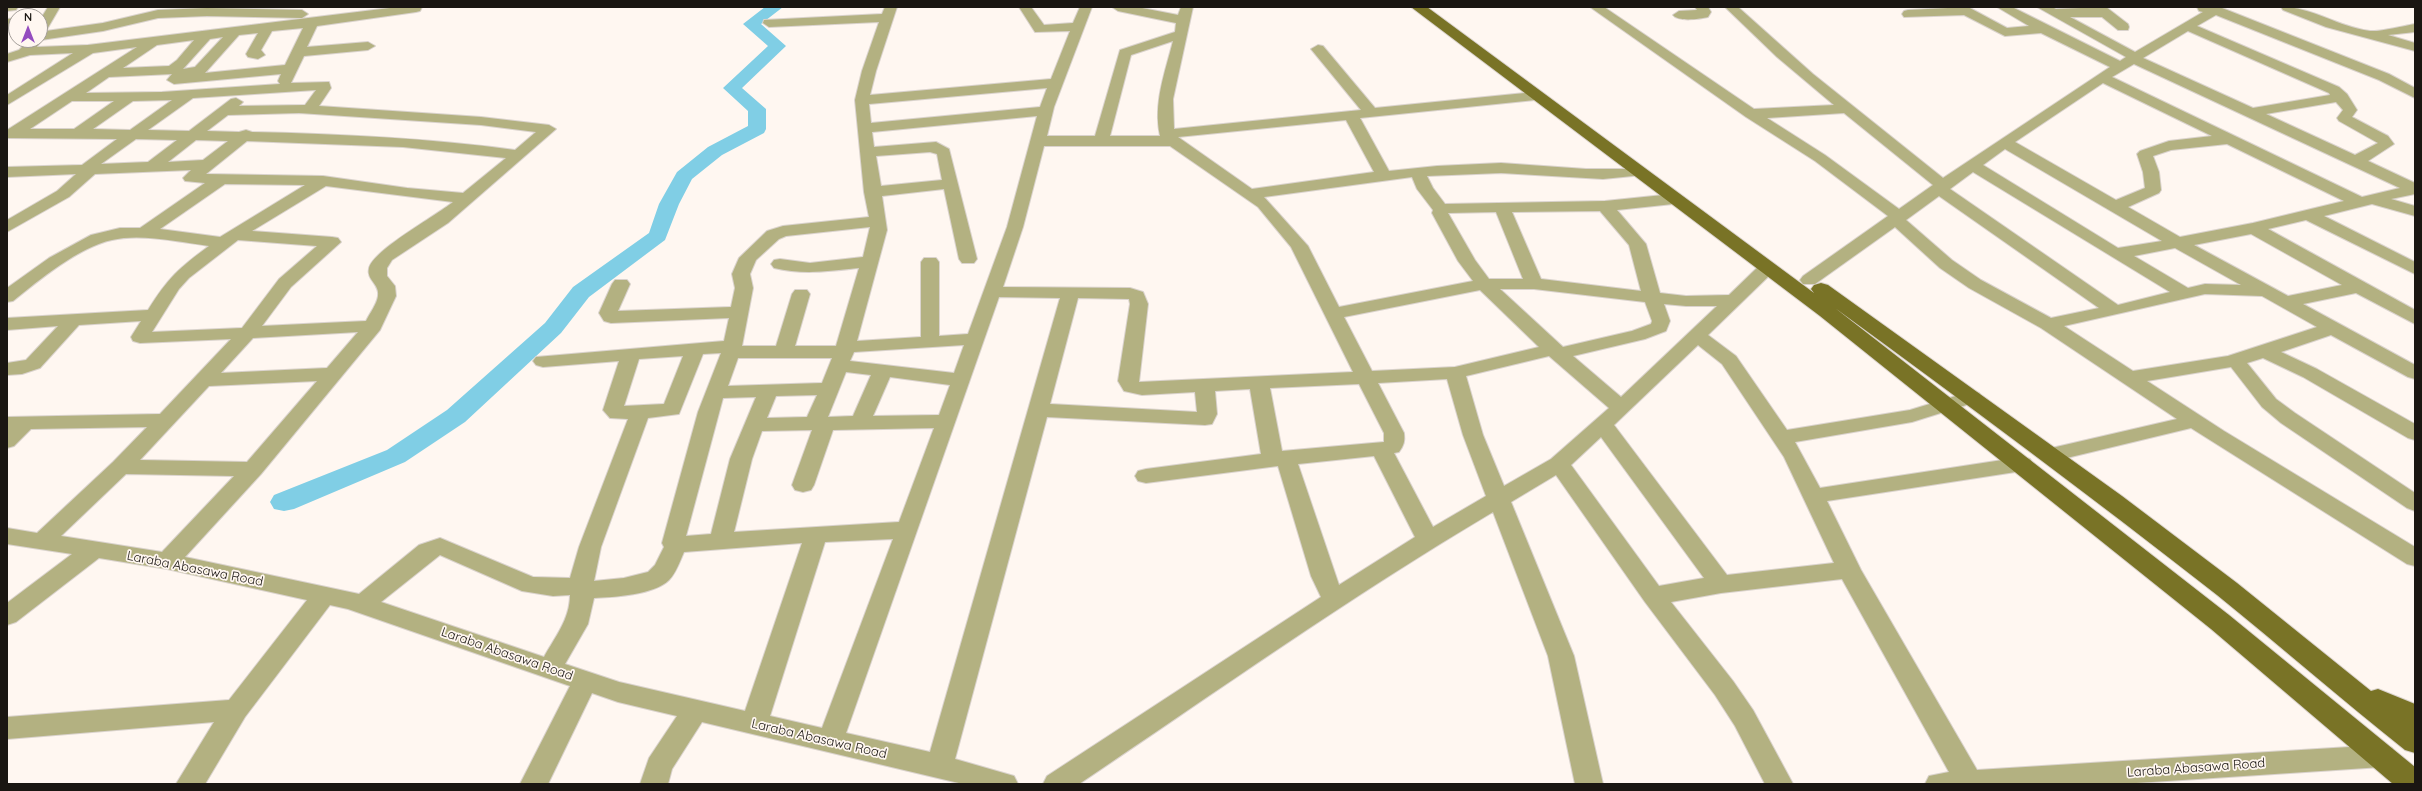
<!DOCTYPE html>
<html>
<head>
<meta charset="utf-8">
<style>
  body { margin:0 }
  #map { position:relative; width:2422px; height:791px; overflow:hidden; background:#fff7f1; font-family:Quicksand,sans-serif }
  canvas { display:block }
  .frame { position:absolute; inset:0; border:8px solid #1a1612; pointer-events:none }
  .north { position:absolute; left:8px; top:8px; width:40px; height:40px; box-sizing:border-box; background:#fff7f1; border:1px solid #a39d98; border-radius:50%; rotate:0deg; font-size:11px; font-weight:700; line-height:16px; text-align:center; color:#1a1612 }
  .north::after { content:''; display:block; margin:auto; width:14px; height:18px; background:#944cbf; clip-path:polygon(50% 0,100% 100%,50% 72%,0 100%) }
</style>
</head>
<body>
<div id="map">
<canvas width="2422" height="791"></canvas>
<div class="frame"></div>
<div class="north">N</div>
</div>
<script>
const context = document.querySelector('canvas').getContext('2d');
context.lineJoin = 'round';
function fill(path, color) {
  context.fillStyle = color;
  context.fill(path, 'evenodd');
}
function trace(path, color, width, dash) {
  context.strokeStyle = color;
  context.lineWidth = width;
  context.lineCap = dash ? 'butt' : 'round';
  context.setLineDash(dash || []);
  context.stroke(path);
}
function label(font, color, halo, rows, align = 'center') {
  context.font = font + ' Quicksand,sans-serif';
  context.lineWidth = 3.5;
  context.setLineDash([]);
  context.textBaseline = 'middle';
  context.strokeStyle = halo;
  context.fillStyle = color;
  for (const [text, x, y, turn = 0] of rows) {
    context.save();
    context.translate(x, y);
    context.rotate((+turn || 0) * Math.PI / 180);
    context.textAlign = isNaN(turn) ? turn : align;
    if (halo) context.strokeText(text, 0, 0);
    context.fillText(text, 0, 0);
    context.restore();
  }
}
fill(new Path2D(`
  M765,7H783L761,24L786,46L742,88L766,109V129L764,133L722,155L692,179L679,204L665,240L589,297L561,333L465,422L405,462L294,509L284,511L274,509L270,502L274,495L387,450L447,410L545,323L573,287L649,233L659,204L677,172L708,147L748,126V111L723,88L768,46L743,24Z`), '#80cee5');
const minor = new Path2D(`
  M7,7H18L16,10L7,11Z
  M48,7H60L46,31L103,23L158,10L207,8L302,10L308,14L302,18L207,16L158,18L103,31L41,40L37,47L88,45L398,7H422L420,11L416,12L317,26L307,47L368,42L375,46L368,50L304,56L291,83L329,82L331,88L319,106L481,117L549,125L556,129L448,223L392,260L387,268V276L395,286L396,296L380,330L261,474L185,557L359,594L419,545L440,538L533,577L570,578L579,547L628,419L610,418L603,410L619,361L543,367L536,365L533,361L536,357L724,341L729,318L611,323L604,321L599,313L612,284L615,280H627L630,284L618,311L731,307L735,288L732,274L739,258L767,231L783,226L869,217L864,192L855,100L862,71L879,22L769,27L763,23L764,20L882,14L885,7H897L876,71L870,95L1051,79L1070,31L1035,32L1019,7H1031L1044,25L1073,23L1080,7H1092L1054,107L1047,136H1095L1120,50L1175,32L1176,23L1118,11L1112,7H1137L1178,15L1181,7H1193L1173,99L1174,129L1361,110L1311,49L1318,45L1323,46L1375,108L1535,92L1540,93L1542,96L1540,99L1535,100L1360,118L1389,171L1437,166L1501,163L1586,169H1643L1645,172L1643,175L1603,179L1501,173L1427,176L1433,188L1445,204L1605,201L1673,194L1679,196L1681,199L1679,202L1673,204L1617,210L1646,244L1660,293L1686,296L1729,295L1761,264H1773L1776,268L1773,272L1708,335L1736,356L1787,430L1910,410L1972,391L1979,393L1982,397L1979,401L1912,422L1795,442L1820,488L2022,457L2030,459L2033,464L2030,469L2022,471L1827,501L1861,570L1977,770L2382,745L2392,748L2396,756L2392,764L2382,767L2121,784H1925L1929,776L1949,772L1842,579L1721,593L1671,602L1733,681L1753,710L1793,784H1765L1735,726L1715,695L1645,602L1556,475L1511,502L1574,656L1603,784H1575L1548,656L1493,512C1351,596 1216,692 1079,784H1043L1047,776L1321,597L1311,576L1278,466L1146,483L1138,481L1135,476L1138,471L1146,469L1261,454L1250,389L1215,391L1217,414L1212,424L1205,425L1047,417L955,759L1014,776L1018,784H963L702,722L672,769L668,784H640L649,758L677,716L618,702L592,693L548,784H520L570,686L348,609L330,605L245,717L205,784H176L214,722L7,739V717L229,700L307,600L167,569L99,558L16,622L7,625V603L72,554L7,544V528L37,533L113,462L147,427L31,429L14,446L7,448V417L160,414L231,339L140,343L133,341L131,337L141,321L79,325L40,368L22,374L7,375V363L26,360L58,326L7,330V318L148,310C168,278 179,268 209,246C180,242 140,233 112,240C79,247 39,280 13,301L7,302V288L49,258L91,235L120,228H140L205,183L185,181L183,178L191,170L95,174L69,197L7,232V220L57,191L76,174L7,177V167L82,165L117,139L7,138V130L137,47L93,53L7,105V95L73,53L30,55L7,62V54L19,50L29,40H40V20ZM303,28L285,65L205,73L239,35L258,33L246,54L248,57L258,59L265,55L261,50L272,31ZM223,37L195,67L183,69L210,39ZM194,40L177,60L169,66L123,68L157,45ZM1173,41C1165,73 1153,103 1160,136H1110L1131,55ZM172,74L167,80L174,84L281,74L278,81L280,84L162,92L86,93L109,77ZM1047,88L1040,107L871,123L869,104ZM316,90L305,105L239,106L243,102L236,98L231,99L189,131L148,130L193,98ZM172,100L130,130L93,129L133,101ZM72,101H114L74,129H30ZM299,113L481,125L536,132L515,150C428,138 340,134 252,132L246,130L239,132L207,131L228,115ZM1037,116L1007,227L968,334L939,336V262L936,258H924L921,262V337L857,341L887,230L882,196L944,189L959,259L962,263H974L977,259L949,149L936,142L874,147L872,132ZM1346,120L1374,172L1252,189L1178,137ZM136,139L177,140L148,162L101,164ZM196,140L228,141L203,160L168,162ZM247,141L403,147L506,158L463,193L407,188L323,176L206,174ZM1044,146H1170L1258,207L1291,247L1353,372L1139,382L1148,304L1143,292L1130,288L1003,287L1023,227ZM930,152L937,154L942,180L881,186L876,156ZM1412,177L1417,189L1433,210L1432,213L1458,261L1473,281L1339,307L1308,246L1264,197ZM225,184L305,185L220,237L160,229ZM326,186L453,202C434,217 375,249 369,268C366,280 380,284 378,296C377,304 370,313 366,321L262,326L291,287L341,242L338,238L332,237L252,231ZM1600,211L1629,245L1641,291L1541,279L1512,212ZM1496,212L1523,279H1489L1475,260L1448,213ZM870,227L863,257L810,263L780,259L774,260L771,264L774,268C803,275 830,271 859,268L836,346H795L810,294L807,290H795L792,294L776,346H742L753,288L750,274L756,260L779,239L786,236ZM238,240L317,246L279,279L242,328L152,332L179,289L189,278ZM1500,289H1534L1645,302L1652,321L1651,324L1632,331L1563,347ZM1480,290L1539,347L1455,367L1372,371L1344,317ZM999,297L1060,298L930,752L846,733ZM1078,298L1129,299L1130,304L1118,381L1124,391L1142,395L1195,392L1197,412L1050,404ZM1664,304L1686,306H1717L1621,397L1573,356L1645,339L1666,331L1670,321ZM358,332L327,368L221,373L253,338ZM964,345L954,373L850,361L854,352ZM1698,345L1722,364L1784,457L1834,563L1727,575L1614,425ZM721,353L698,412L662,543L664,547L655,565L648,572L624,578L594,581L601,547L648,418L679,414L703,354ZM683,356L664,404L624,406L639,359ZM1549,356L1609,408L1551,459L1504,486L1483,435L1466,376ZM738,358H832L822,383L728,386ZM846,372L871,375L853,416L828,417ZM890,377L950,385L939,415L873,416ZM1447,379L1463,435L1486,496L1433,527L1394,453L1399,452C1404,445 1405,441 1404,433L1378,383ZM317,381L247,462L140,460L209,386ZM1359,384L1384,433V442L1282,451L1270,388ZM817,395L807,417L767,418L776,396ZM756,397L730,459L711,534L686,536L723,398ZM934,428L899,522L734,532L752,459L762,431L812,430L792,485L795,490L803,492L811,490L814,485L833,430ZM1601,437L1704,578L1659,586L1571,465ZM1374,456L1415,537L1339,585L1298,464ZM126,474L234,476L162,552L61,536ZM893,539L822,728L770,716L825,542ZM802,543L745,711L619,682L565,664L588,624L594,598C614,597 654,595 669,580C676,573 680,561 684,552ZM440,555L522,591L553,596L570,595C570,619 555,637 544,657L381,602Z
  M1590,7H1604L1754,109L1834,105L1777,57L1725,7H1738L1813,74L1943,178L2110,67L2041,33L2005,36L1964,15L1904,17L1902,14L1904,11L1908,10L1968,7L2007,28L2029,26L1997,7H2012L2120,61L2126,57L2037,7H2052L2056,9L2106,7L2128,24L2129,27L2128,30H2118L2102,17H2070L2135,52L2203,12L2199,11L2197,7H2223L2222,8L2389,74L2415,88V98L2379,80L2216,15L2197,26L2339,87L2347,94L2357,110L2352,117L2388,136L2394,144L2368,161L2415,183V194L2391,199L2415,206V216L2372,204L2324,216L2415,262V274L2306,220L2268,229L2415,310V324L2356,293L2303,304L2415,365V379L2408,377L2331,335L2281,352L2317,369L2415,424V440L2408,438L2303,377L2263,358L2247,363L2276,399L2295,413L2415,493V511L2407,508L2281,423L2262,407L2231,367L2147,381L2224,431L2415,547V566L2407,564L2191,428L2050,462L2043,460L2039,455L2043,450L2177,419L2041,328L1969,288L1940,268L1895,227L1815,284H1803L1800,280L1803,276L1888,216L1815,161L1746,117ZM2188,31L2329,93L2330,95L2253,108L2143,58ZM2134,64L2400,188L2362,197L2112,77ZM2103,83L2212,136L2169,141L2140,151L2137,154L2143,172L2145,188L2116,200L2015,142ZM2336,102L2343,110L2337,118L2339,121L2378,143L2355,155L2266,114ZM1844,113L1933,185L1899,209L1825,155L1767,118ZM2227,144L2344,201L2253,223L2180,237L2128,207L2159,193L2161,190L2159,172L2153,156L2171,150ZM2005,149L2162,241L2118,248L1983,165ZM1973,172L2170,292L2118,305L1950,189ZM1939,196L2099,308L2051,318L1981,280L1952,260L1906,220ZM2251,234L2342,285L2288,296L2194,245ZM2175,248L2241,285L2205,284L2188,288L2134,256ZM2205,294L2262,296L2317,327L2228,356L2133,371L2064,326Z
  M1695,7H1708L1711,12L1708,17C1700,19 1678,22 1673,15L1679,11L1697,10Z
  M2281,7C2313,7 2338,27 2370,31C2380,32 2403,26 2415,24V32L2388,35L2415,43V51L2326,27L2283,10Z
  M16,18V26L7,27V19Z`);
const major = new Path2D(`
  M1411,7H1427L1814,293L1811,289L1814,285L1821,283L1828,285L2122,496L2237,583L2371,691L2378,689L2415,704V753L2405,750C2341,699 2280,646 2217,595C2092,497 1964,402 1835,308L2229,615L2415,767V784H2393L2211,629L1820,316Z`);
trace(minor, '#dad3cd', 2);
trace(major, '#dad3cd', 2);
fill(minor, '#b3b181');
fill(major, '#797326');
label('13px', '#1a1612', '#fff7f1', [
  ["Laraba Abasawa Road",195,569,11],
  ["Laraba Abasawa Road",507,654,19],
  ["Laraba Abasawa Road",819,739,13],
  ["Laraba Abasawa Road",2196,768,-4]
]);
</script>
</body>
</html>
